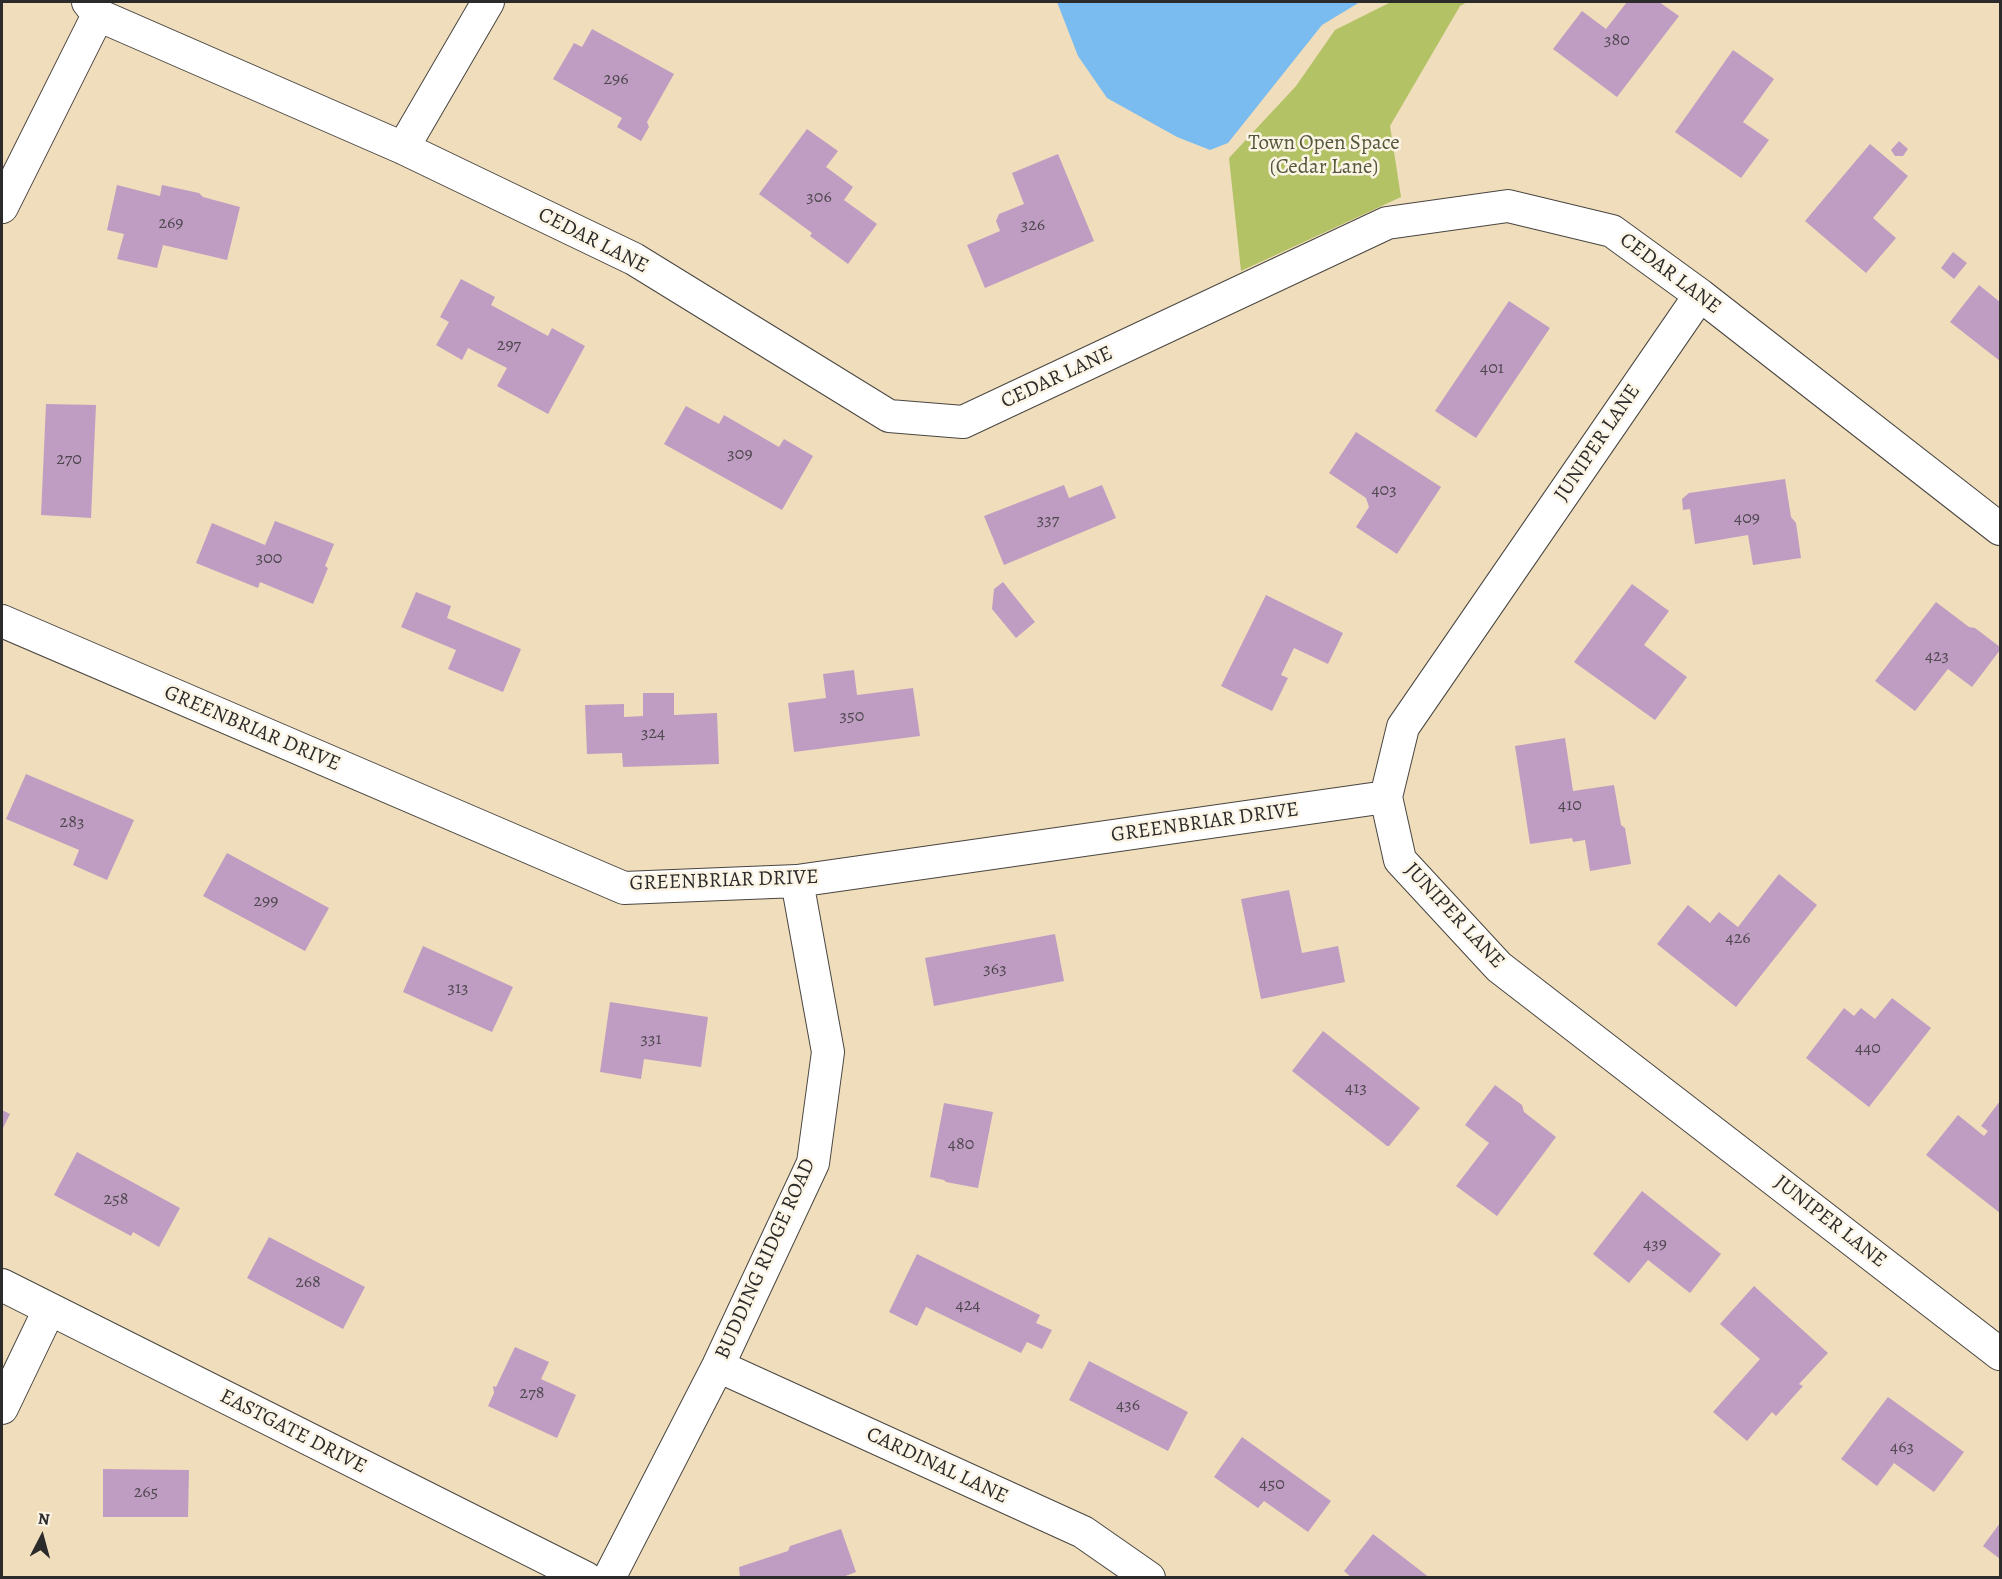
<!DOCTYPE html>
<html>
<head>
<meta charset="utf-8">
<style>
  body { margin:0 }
  #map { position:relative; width:2002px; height:1579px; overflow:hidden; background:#f0ddbc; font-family:Alegreya,serif }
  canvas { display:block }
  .frame { position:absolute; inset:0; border:3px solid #2b2b2b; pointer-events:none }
  .north { position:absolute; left:12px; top:1507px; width:60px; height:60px; -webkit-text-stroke:4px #fcf5e5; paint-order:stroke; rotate:6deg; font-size:16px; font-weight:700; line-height:24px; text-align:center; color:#2b2b2b }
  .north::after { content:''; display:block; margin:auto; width:21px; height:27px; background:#2b2b2b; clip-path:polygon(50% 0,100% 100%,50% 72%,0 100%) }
</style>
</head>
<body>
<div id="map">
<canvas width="2002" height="1579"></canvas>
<div class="frame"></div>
<div class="north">N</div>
</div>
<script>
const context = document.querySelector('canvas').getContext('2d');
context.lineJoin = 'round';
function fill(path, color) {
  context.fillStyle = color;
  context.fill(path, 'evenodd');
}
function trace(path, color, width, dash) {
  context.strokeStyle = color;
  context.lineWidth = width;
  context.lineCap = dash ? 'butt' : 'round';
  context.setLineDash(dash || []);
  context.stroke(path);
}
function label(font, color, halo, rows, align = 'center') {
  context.font = font + ' Alegreya,serif';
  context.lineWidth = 5;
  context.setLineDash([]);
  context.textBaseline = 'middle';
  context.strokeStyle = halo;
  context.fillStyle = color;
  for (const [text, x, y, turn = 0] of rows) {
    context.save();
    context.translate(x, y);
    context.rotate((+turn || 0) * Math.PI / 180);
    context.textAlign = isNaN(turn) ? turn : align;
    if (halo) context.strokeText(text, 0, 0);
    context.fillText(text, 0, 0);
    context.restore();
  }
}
fill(new Path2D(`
  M1391,2H1467L1460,6L1390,126L1401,197L1241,271L1229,158L1296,86L1335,30Z`), '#b2c265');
fill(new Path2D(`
  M1057,2H1360L1322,25L1228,143L1210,150L1177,137L1107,98L1078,56Z`), '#7abcef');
fill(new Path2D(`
  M1627,2H1659L1679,16L1617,97L1553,49L1582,11L1606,29Z
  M592,29L674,74L647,122L649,127L641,141L617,127L622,118L553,79L574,43L582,47Z
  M1733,50L1774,79L1743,122L1769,140L1741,178L1675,132Z
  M807,129L838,151L826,167L853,187L844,200L877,224L848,264L810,236L812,233L759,194Z
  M1899,141L1908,149L1903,156H1895L1891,150Z
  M1870,144L1908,176L1873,218L1896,238L1866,273L1805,221Z
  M1058,154L1094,241L985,288L967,245L1000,231L996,221L999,214L1024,204L1012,173Z
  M117,185L160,196L162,185L199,193L203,197L240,207L227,260L163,245L157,268L117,259L124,234L107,230Z
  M1953,252L1967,263L1954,279L1941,268Z
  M461,279L495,297L491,305L548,336L552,328L585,346L548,414L497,386L507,368L468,348L462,360L436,345L449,322L440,317Z
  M1979,285L2000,302V361L1950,322Z
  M1509,301L1550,328L1476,438L1435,411Z
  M46,404L96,405L91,518L41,515Z
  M686,406L719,424L724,415L779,447L784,439L813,456L782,510L664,444Z
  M1356,432L1441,487L1397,554L1356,527L1369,507L1366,498L1329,473Z
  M1785,479L1791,517L1796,523L1801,558L1753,565L1748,535L1695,544L1690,509L1683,510L1682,499L1689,493Z
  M1064,485L1069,498L1102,485L1116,518L1004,565L984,516Z
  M275,521L334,544L325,566L328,568L313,604L260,582L258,588L196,563L212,523L265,545Z
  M1003,582L1035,622L1016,638L992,609L994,589Z
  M1632,584L1669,611L1644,645L1687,677L1655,720L1574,662Z
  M416,592L451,606L447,618L521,649L503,692L448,669L456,650L401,627Z
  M1266,595L1343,633L1328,664L1294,648L1281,675L1288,678L1272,711L1221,686Z
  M1936,602L1969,627L1975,628L2000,647V650L1972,687L1948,669L1915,711L1875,681Z
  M854,670L857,695L913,688L920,736L794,752L788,703L826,698L823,674Z
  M643,693H674V715L717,713L719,764L623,767L622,753L587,754L585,705L624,704V717L643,716Z
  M1565,738L1573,791L1614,785L1621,825L1625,828L1631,864L1590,871L1585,840L1573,842L1572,838L1530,844L1515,746Z
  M26,774L134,820L107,880L73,865L79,850L6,819Z
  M227,853L329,908L305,951L203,896Z
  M1779,874L1817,905L1736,1007L1657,944L1688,905L1710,923L1719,912L1738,927Z
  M1289,890L1302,953L1338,946L1345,982L1261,999L1241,899Z
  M1055,934L1064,981L934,1006L925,958Z
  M423,946L513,987L492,1032L403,992Z
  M1892,998L1931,1028L1869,1107L1806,1058L1844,1008L1854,1016L1861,1008L1875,1019Z
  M610,1002L708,1017L701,1067L644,1059L641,1079L600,1072Z
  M1323,1031L1420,1108L1389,1146H1387L1292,1071Z
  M1495,1085L1522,1105L1524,1112L1556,1137L1497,1216L1456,1186L1489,1143L1465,1125Z
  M2000,1101V1213L1926,1155L1958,1115L1984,1136L1988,1131L1981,1126Z
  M944,1103L993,1112L978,1188L946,1182L944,1180L930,1177Z
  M2,1110L10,1114L2,1130Z
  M77,1152L180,1208L159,1247L133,1232L131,1236L54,1195Z
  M1642,1191L1721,1254L1690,1293L1648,1260L1629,1283L1593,1254Z
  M269,1237L365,1287L343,1329L247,1278Z
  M917,1254L1040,1315L1036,1323L1052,1330L1042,1349L1027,1342L1021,1353L926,1307L917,1326L889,1312Z
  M1754,1286L1828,1353L1799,1384L1803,1386L1776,1416L1772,1412L1747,1441L1713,1412L1760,1359L1720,1324Z
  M515,1347L549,1362L541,1379L576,1395L557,1438L488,1406L494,1393L493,1386L496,1387Z
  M1089,1361L1188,1412L1168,1451L1069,1400Z
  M1888,1397L1964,1452L1934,1492L1894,1463L1877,1486L1841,1459Z
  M1242,1437L1331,1501L1308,1532L1264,1501L1258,1508L1214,1477Z
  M103,1469L189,1470L188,1517H103Z
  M2000,1523V1559L1983,1546Z
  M841,1529L856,1572L840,1578H740L739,1567L788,1551L790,1546Z
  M1373,1534L1430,1578H1352L1344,1571Z`), '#bf9dc2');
const minor = new Path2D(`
  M88,2L98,15L403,148L634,259L889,416L963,422L1387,223L1508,206L1612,231L1700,295L2000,529
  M403,148L488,2
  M2,207L98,15
  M1700,295L1403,727L1386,797L1400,860L1499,967L2000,1354
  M2,621L624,888L797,881L1386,797
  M2,1285L586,1578
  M718,1366L1083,1532L1149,1578
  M2,1408L49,1310
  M609,1578L718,1366L813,1163L828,1052L797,881`);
trace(minor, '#494641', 34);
trace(minor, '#fff', 32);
label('18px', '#504851', null, [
  ["380",1617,41],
  ["296",616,80],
  ["306",819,198],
  ["269",171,224],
  ["326",1033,226],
  ["297",509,346],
  ["401",1492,369],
  ["309",740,455],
  ["270",69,460],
  ["403",1384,491],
  ["409",1747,519],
  ["337",1048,521],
  ["300",269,559],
  ["423",1937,657],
  ["350",852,717],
  ["324",653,734],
  ["410",1570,806],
  ["283",72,823],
  ["299",266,902],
  ["426",1738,939],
  ["363",995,970],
  ["313",458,989],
  ["331",651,1040],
  ["440",1868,1049],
  ["413",1356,1089],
  ["480",961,1145],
  ["258",116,1200],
  ["439",1655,1245],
  ["268",308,1283],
  ["424",968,1306],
  ["278",532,1394],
  ["436",1128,1406],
  ["463",1902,1448],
  ["450",1272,1485],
  ["265",146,1493]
]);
label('21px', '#54583c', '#fcf5e5', [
  ["Town Open Space",1324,144],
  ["(Cedar Lane)",1324,168]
]);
label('21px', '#2b2b2b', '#fcf5e5', [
  ["CEDAR LANE",593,241,27],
  ["CEDAR LANE",1670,274,37],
  ["CEDAR LANE",1057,378,-25],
  ["JUNIPER LANE",1598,443,-56],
  ["GREENBRIAR DRIVE",252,729,23],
  ["GREENBRIAR DRIVE",1205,823,-8],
  ["GREENBRIAR DRIVE",724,881,-2],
  ["JUNIPER LANE",1454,916,47],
  ["JUNIPER LANE",1830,1222,38],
  ["BUDDING RIDGE ROAD",766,1259,-66],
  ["EASTGATE DRIVE",293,1432,27],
  ["CARDINAL LANE",937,1466,25]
]);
</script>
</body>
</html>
